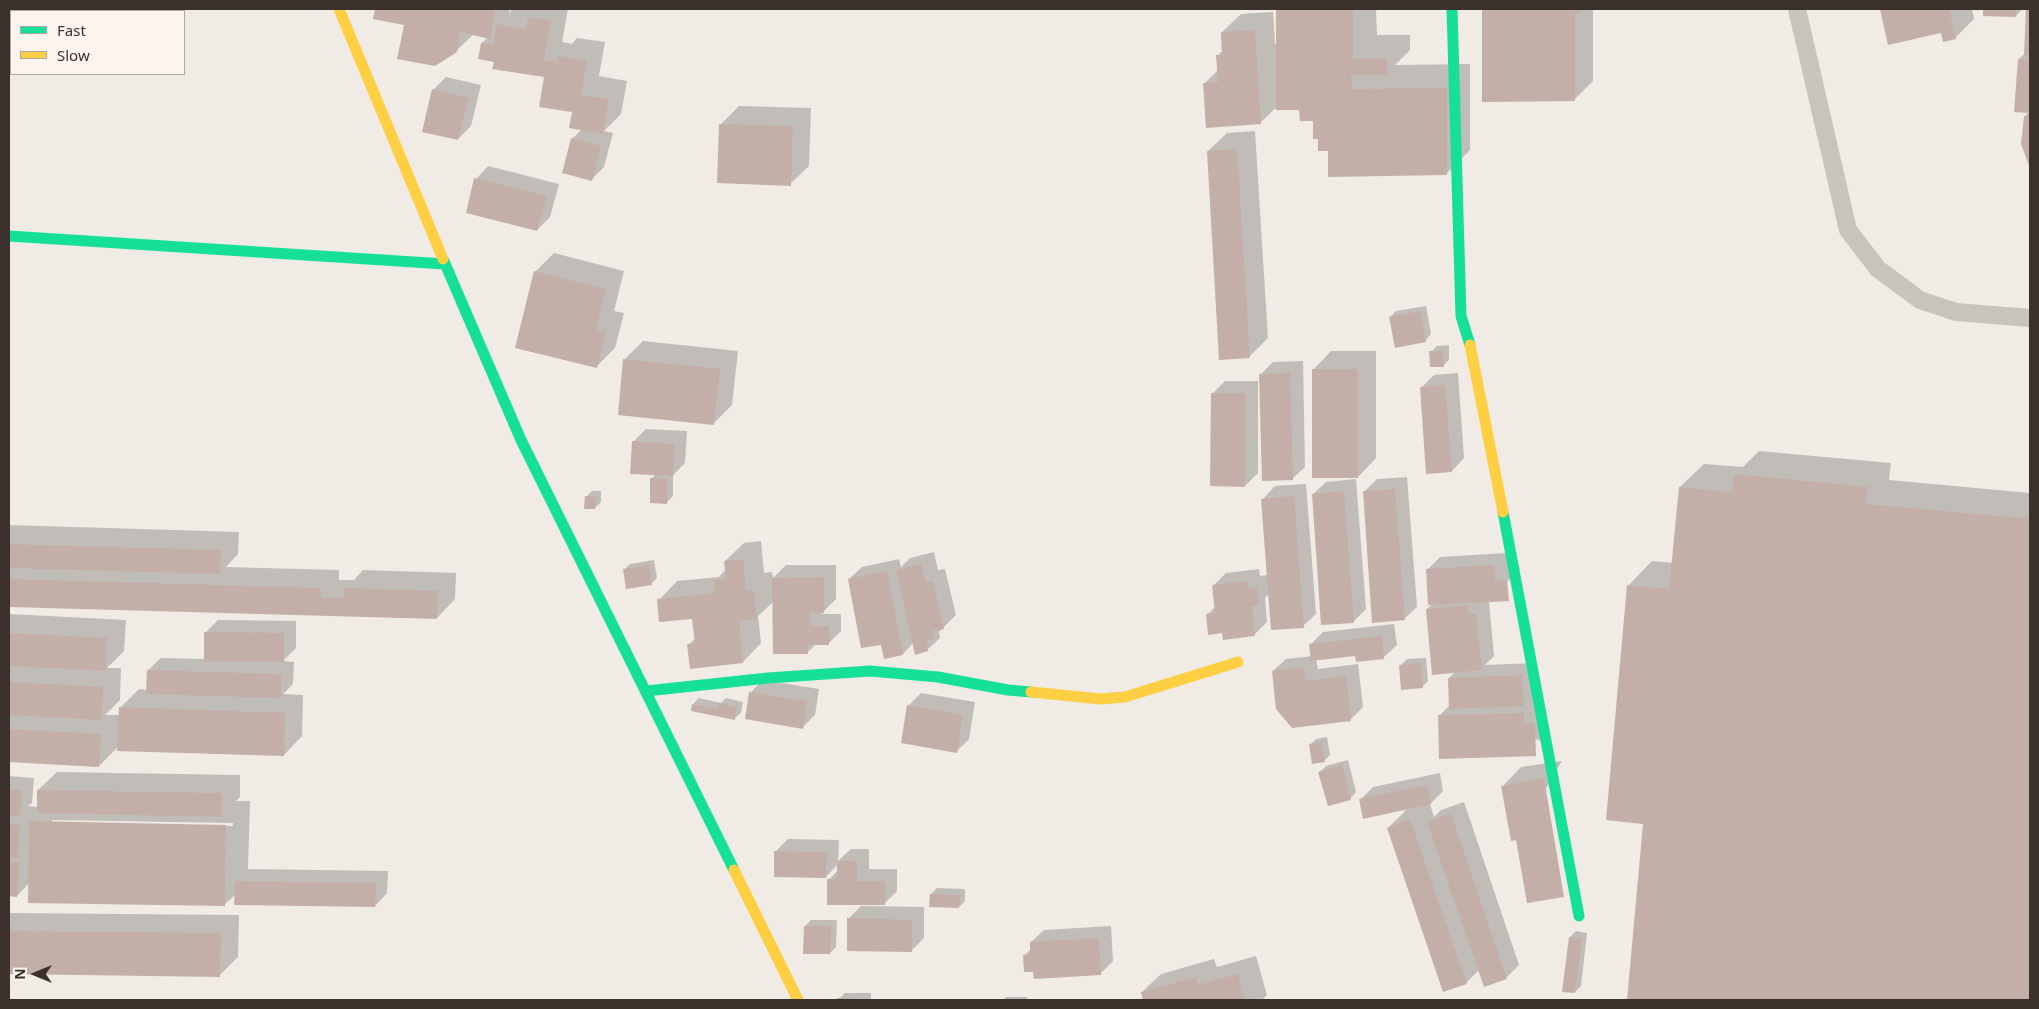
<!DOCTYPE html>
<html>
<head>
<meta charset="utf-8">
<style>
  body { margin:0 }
  #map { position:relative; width:2039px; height:1009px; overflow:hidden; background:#f0ebe5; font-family:"Noto Sans",sans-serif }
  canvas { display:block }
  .frame { position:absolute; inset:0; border:10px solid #3b302b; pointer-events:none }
  .legend { position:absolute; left:10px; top:10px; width:175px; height:65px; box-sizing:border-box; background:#fbf5ee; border:1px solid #aea6a0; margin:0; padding:6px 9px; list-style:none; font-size:15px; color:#3b302b }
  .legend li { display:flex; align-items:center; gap:10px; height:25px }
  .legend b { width:25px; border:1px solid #aea6a0 }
  .north { position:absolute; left:10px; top:949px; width:50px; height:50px; -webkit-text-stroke:4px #fbf5ee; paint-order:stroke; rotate:270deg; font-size:14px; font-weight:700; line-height:20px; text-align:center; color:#3b302b }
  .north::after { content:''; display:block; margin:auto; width:18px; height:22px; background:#3b302b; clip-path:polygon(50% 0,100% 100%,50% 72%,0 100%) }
</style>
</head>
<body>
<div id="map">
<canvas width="2039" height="1009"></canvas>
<div class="frame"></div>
<ul class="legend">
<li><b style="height:6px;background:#16e098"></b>Fast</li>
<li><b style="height:6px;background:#ffcf43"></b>Slow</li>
</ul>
<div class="north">N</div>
</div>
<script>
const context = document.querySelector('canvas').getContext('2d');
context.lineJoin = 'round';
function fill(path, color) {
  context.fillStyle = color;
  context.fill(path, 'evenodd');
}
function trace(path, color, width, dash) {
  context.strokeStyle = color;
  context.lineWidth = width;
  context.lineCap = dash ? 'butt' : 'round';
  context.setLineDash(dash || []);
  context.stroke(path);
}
fill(new Path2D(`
  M376,9H510L509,13L513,9H568L562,42L572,44L577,38L605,42L599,76L627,81L621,114L604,131L613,133L604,167L591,180L572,139L582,129L573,111L545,76L495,61L482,43L488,37L474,34L456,51L406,24L375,18Z
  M1277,9H1376L1377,35H1410V50L1395,65L1470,64V150L1446,174L1329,150L1319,137L1314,120L1300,108L1278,106L1260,123L1204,84L1218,70L1217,56L1223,50L1222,32L1241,14L1273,12L1275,44H1277Z
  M1483,9H1593V81L1574,100H1483Z
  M1881,9H1972L1974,19L1955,38L1942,32L1889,44Z
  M1985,9H2022L2016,16L1984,15Z
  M2027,9H2030V164L2022,144L2025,116L2029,112L2019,59L2026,52Z
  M446,77L481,85L471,126L458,139L433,90Z
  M739,106L811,108L809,166L790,184L721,124Z
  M1255,131L1268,338L1249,357L1208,151L1227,133Z
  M488,166L559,184L550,217L537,230L476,179Z
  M554,253L624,271L614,311L624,313L615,348L597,366L535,272Z
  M1426,306L1431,334L1425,341L1390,317L1396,311Z
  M643,341L738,351L732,405L714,423L624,360Z
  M1449,345V360L1443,366L1431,352L1437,346Z
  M1331,351H1376V458L1358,477L1313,370Z
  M1303,361L1305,467L1292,479L1261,374L1273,362Z
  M1458,373L1464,458L1452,471L1421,388L1434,375Z
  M1225,381H1258V473L1245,486L1212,394Z
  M646,429L687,431L685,463L673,475V496L667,502L651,479L656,474L633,442Z
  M1759,451L1891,463L1889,480L2030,493V1000H1628L1645,823L1629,585L1652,561L1673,563L1680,487L1704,464L1743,467Z
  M1407,477L1417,607L1404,619L1364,492L1377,479Z
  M1356,479L1366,609L1353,622L1313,494L1326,482Z
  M1306,484L1316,614L1303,626L1270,593L1265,598L1267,622L1255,634L1223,632L1208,614L1216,606L1213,586L1226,573L1259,569L1260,576L1268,575L1263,499L1275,486Z
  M592,491H601V502L595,508L586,497Z
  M9,525L239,532L238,554L226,567L339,570V580H354L363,570L456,573L455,599L437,618L9,605Z
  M761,541L764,573L772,572L773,578L786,565H836V599L821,614H841V631L828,644H816L808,652L774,601L758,616L761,643L743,662L689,645L696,637L694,618L659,600L677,581L719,577L726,569L725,561L744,543Z
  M934,552L938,570L945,569L956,615L939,632L940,638L927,650L913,643L903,654L882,643L849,579L862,567L899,559L901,567L910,558Z
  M1506,553L1520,568L1489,601L1494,656L1485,665L1535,663L1548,742L1439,716L1450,705L1449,678L1456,671L1427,609L1433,603L1428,569L1440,557Z
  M654,560L657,578L651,584L624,570L630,564Z
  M9,614L126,620L124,651L107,668H121L120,700L105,715H120V708L139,689L148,690V670L161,658L205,659V633L218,620L296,621V648L283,661L294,662L293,684L283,694L303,695L302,736L284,755L119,746L99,766L9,761Z
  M1394,624L1397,645L1384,657L1357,660L1356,654L1316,659L1318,669L1358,664L1363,707L1351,719L1293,727L1273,671L1286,659L1312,656L1310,645L1323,632Z
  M1426,658L1428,681L1422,687L1401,665L1407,659Z
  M763,680L819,689L815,715L802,728L751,692Z
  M921,693L975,702L969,739L956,752L902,742L909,705Z
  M699,698L721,703L726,698L743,702L741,713L734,719L693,704Z
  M1327,737L1330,755L1324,761L1310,745L1316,739Z
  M1348,760L1356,792L1350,799L1320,772L1326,766Z
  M1562,761L1517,839L1503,786L1521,767Z
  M57,772L240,775V797L236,801H250L248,869L388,871L387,893L375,906L236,894L224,905L30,882L17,896L9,895V776L34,778L32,803L28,806L38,807V790ZM52,820L233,823V826L52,823Z
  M1440,773L1443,791L1430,804L1434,817L1441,810L1464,802L1519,965L1507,977L1485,985L1480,969L1466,983L1388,828L1408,808L1360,800L1373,787Z
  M788,839L839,840L838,861L851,849H869V869H897V891L885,903L829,880L838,870V864L826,877L775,852Z
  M937,888L965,889V901L959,907L931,894Z
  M861,906L924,907V938L911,951L848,919Z
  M9,913L239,915L238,957L220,975L9,973Z
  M811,920H837L836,947L830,953L805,926Z
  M1111,926L1113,961L1100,974L1034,970L1025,955L1032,948L1031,942L1044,930Z
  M1576,931L1587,933L1581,986L1575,992L1570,937Z
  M1256,956L1267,995L1262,1000H1144L1142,992L1161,974L1214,959L1217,967Z
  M845,993H871V1000H838Z
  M1006,997H1027V1000H1003Z`), '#0003');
fill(new Path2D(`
  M375,9H496L490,39L460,32L457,52L435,66L397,59L404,25L373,19Z
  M1276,9H1353V59L1387,58V75H1351L1352,89L1447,88V175L1328,177V151H1318V139H1313V121H1300L1299,110H1276Z
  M1482,9H1580V13H1575V101L1482,102Z
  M1880,9H1949L1956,39L1943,42L1941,33L1888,45Z
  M1983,9H2016V17L1983,16Z
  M2026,9H2030V55H2024Z
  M528,17L551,21L544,60L557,62L558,56L587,61L581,95L609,99L603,134L569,128L572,112L539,107L544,77L492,69L494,62L478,59L481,43L493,45L497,24L526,29Z
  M1255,30L1261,124L1206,128L1203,83L1218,82L1216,55H1222L1221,32Z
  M2018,59L2030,60V113L2014,112Z
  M432,89L469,98L458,140L422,132Z
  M2024,116H2030V168L2021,144Z
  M719,124L793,126L791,186L717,183Z
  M571,138L601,146L592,181L562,173Z
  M1237,149L1250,358L1219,360L1207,151Z
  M474,178L547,196L537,231L466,213Z
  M534,271L606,289L596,329L606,332L597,368L515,348Z
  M1420,311L1426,342L1395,348L1389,317Z
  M1429,351H1443L1444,367H1430Z
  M623,359L720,369L714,425L618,415Z
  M1312,369H1358V478H1312Z
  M1290,373L1293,480L1262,481L1259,374Z
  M1445,385L1452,472L1426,474L1420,387Z
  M1211,393H1246L1245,487L1210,486Z
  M632,441L675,444L673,476L630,474Z
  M1734,474L1868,487L1866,504L2030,519V1000H1627L1643,824L1606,820L1627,585L1669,589L1679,487L1732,492Z
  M650,478H667V504L650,503Z
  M1395,489L1405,620L1372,623L1363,491Z
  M1344,491L1354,623L1321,625L1312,494Z
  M585,496L596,497L595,509H584Z
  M1294,496L1304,628L1271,630L1261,499Z
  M9,544L221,550L220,574L9,568Z
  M743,559L746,591L754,590L757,619L739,621L743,663L690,669L687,644L695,643L692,619L659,622L657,599L715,593L714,580L726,579L724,561Z
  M921,564L926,582L933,581L944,629L932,631L934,639L926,641L928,651L915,655L896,570Z
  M649,565L652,585L626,589L623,569Z
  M1494,565L1495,581L1507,580L1509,601L1428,605L1426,569Z
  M887,571L903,655L884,659L881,645L861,648L848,579Z
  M824,577V613H810V626H829V645H808V654H773L772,578Z
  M9,579L321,588V598H344V588L438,591L437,619L9,607Z
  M1247,581L1248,588L1257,587L1259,605L1252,606L1255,636L1223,640L1222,633L1208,635L1206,614L1215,613L1212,585Z
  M1468,605L1469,614H1476L1482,670L1432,675L1426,609Z
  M204,632L284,633V662L204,661Z
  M9,633L107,638L106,671L9,666Z
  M1382,636L1384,659L1356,662L1355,656L1311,661L1309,644Z
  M1421,663L1423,688L1401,690L1399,665Z
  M1304,667L1305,681L1346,676L1351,721L1292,728L1276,709L1272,671Z
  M147,670L282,674L281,698L146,694Z
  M1522,675L1524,706L1449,709L1448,678Z
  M9,682L103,687L102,720L9,715Z
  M749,692L807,701L803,729L745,719Z
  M718,703L737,707L735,720L691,711L692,704L717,709Z
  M907,705L963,715L957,753L901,743Z
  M119,707L285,713L284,756L117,751Z
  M1524,713V723H1535L1536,756L1439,759L1438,715Z
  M9,729L101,734L99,767L9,762Z
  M1321,742L1325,762L1312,764L1309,744Z
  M1342,765L1351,800L1328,806L1318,772Z
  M1544,778L1564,897L1527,903L1516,840L1511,841L1501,786Z
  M1427,785L1431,804L1363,819L1359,799Z
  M9,789L22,790L20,817L9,816Z
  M37,790L222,793V817L37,813Z
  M1451,814L1507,979L1484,987L1427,822Z
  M1410,819L1467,984L1443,992L1387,828Z
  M29,821L226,825L225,906L28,903Z
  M9,824L20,825L18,859L9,858Z
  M774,851L827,852L826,878L774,877Z
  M837,861H857V881H885V905H827V879H837Z
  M9,862L20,863L17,897L9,896Z
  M235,881L376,883L375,907L234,905Z
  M930,894L960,895L959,908L929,907Z
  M847,918L912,920V952L847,951Z
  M804,926H831L830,954H803Z
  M9,931L221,933L220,977L9,974Z
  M1569,937L1582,938L1575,993L1562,992Z
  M1099,938L1101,975L1034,979L1033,972H1024L1023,955L1030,954V942Z
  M1238,974L1245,1000H1143L1141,992L1196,977L1198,985Z
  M837,998L865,999V1000H837Z`), '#c3afa7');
trace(new Path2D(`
  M1797,9L1848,230L1878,269L1920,300L1956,312L2030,318`), '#c9c3be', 18);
trace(new Path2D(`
  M1452,9L1461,316L1470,345
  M9,236L445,264
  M443,259L521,440L734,870
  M1503,512L1579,916
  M646,691L768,678L870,671L938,677L1008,690L1031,692`), '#16e098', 11);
trace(new Path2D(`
  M339,9L443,259
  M1470,345L1503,512
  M1031,692L1101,699L1125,697L1238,662
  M734,870L798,1000`), '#ffcf43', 11);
</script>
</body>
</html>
